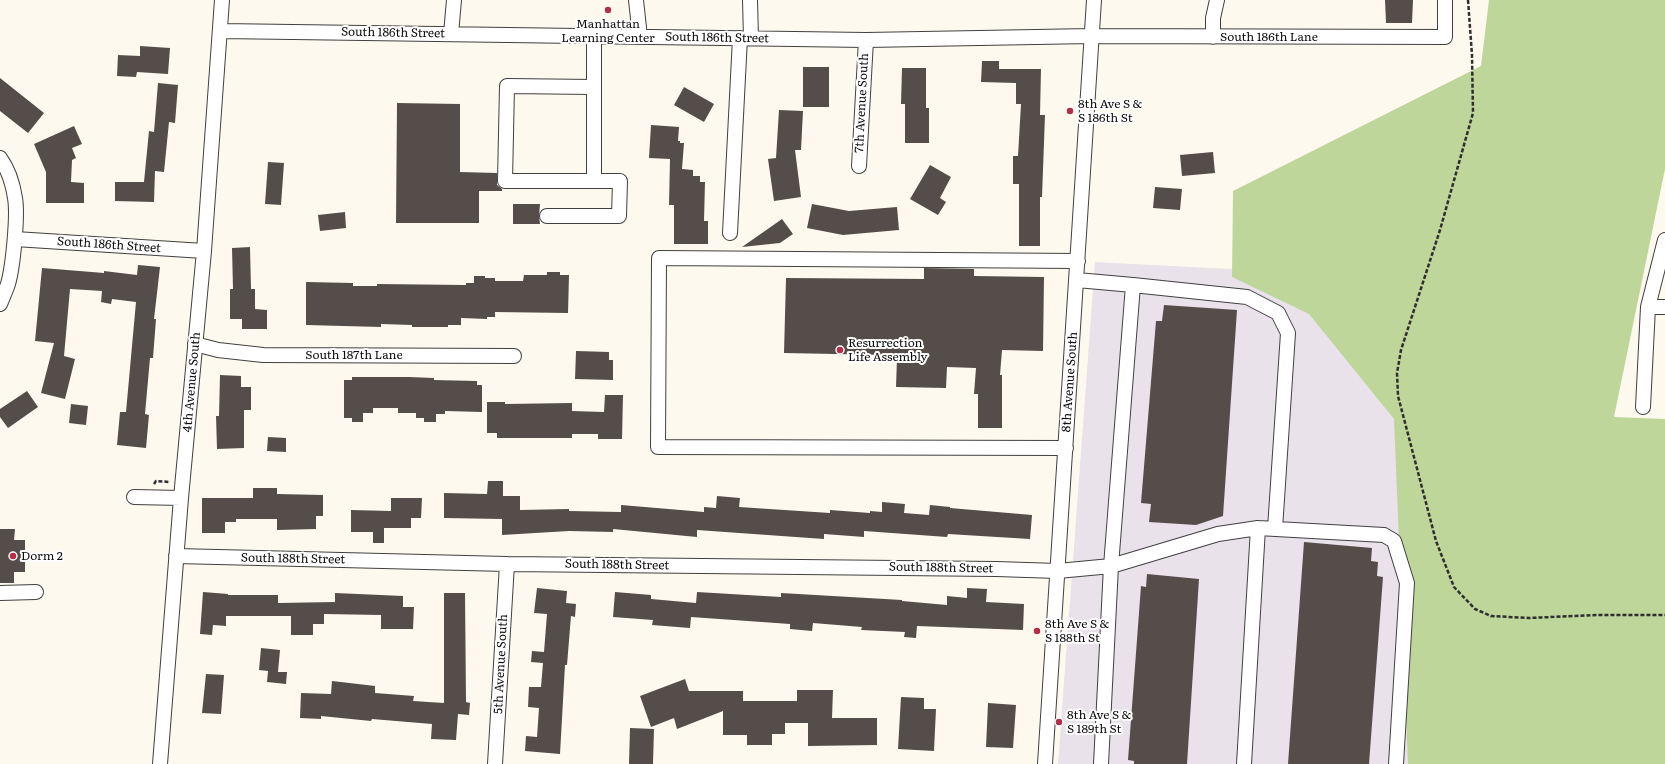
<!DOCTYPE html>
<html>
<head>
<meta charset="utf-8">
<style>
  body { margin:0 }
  canvas { display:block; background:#fef9ee }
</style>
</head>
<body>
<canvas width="1665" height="764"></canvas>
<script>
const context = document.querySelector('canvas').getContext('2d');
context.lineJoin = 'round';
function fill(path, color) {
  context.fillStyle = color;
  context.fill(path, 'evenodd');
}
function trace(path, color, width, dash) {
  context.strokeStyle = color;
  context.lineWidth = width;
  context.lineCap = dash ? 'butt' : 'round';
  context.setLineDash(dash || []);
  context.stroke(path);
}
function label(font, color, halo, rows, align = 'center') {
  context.font = font + ' Literata,serif';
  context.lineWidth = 4;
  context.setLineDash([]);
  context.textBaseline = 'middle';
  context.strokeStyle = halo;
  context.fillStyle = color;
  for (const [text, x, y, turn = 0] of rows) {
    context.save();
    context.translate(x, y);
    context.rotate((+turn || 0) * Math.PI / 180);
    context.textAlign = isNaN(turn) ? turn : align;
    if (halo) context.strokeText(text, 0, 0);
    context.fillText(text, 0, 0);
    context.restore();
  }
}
fill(new Path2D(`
  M1095,262L1269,271L1405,396L1426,764H1058Z`), '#e9e2eb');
fill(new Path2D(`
  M1489,0H1665V169L1614,417L1665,419V764H1408L1394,419L1309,314L1232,277L1233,191L1481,66Z`), '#bed69a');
fill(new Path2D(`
  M1385,0H1413L1412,23H1386Z
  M140,46L170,48L168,74L137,72L136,77L117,76L118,55L140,56Z
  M982,61H999V69H1041L1040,115H1045L1042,197H1040V246H1019V184H1013V156H1018L1021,104H1016V83L981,82Z
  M803,67H829V107H803Z
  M902,68H926V108H929V143H905V104H901Z
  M0,78L44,113L28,133L0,111Z
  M158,83L178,85L175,123L169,122L164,172L155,171L154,202L115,201V182H144L149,131L154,132Z
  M684,87L714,104L704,122L674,105Z
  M397,103L460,104V172L497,173V185L502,189V191H479V223H396Z
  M779,110L803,111L801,150H795L801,197L774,201L768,159L776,158Z
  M651,125L679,127L678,141H680V143H684L682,169L693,170V176H700V182H705L704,221H708V244H674V205H669L670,159L649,158Z
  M74,126L82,144L72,148L76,158L72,160L71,182L84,183V203H46V172L34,144Z
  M1213,152L1215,173L1182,176L1180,155Z
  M268,162L284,163L281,205L265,204Z
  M930,165L951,177L940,198L946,202L938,215L910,199Z
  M1155,187L1182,189L1180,210L1153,208Z
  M513,204H540L539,216L540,224H513Z
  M812,204L849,211L897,207L899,230L843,235L807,228Z
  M345,212L346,228L320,231L318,215Z
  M782,219L793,234L780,243L742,247Z
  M250,247L251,289H255V309L267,310V329H242V319H230V289H233L232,248Z
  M138,265L160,267L154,319H156L153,358H150L145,414L149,415L146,448L117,445L120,412H126L136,302L112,299L111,304L101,302L102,291L70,289L64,356L75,359L65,399L41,393L54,343L35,341L42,268L104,273V271L137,275Z
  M924,268L974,269V276L1044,277L1043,351L1002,350L1000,375H1002V428H978V394H974L976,368L947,367L946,388L896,387L897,358L886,357V355L784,353L786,278L924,279Z
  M547,272H560V275H569L568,313L495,312V317H487V319L461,318V325H448V327H412V325L381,324V327L306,325V282L353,283V286H377V284L466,285V283H474V276H485V278H495V281H523L524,275H547Z
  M1164,305L1237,310L1223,516L1196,525L1149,522L1151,504L1141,503L1156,321H1162Z
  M576,351L609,352V360H613V380L575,379Z
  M220,375L241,376V387H251V410H244V448L217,449L216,416H219Z
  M352,377H409L434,378V380L477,381V385H482V412L445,411V414H436V422H424V418H416V413H398V408H373V413H363V422H352V418H344V380H352Z
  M27,391L38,407L8,428L0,417V409Z
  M605,395H623L622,439H598V434H572V438H497V433H487V402H505V404L572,403V411L604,412Z
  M71,404L88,406L86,425L69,423Z
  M268,437L286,438V452L267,451Z
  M488,481H503V496H520V510L569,509V511L621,512V505L704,512V507L716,508L717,496L740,498L739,507L830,513V510L870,513V511L882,512V502L905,504L904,513L929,515L930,505L950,507V508L1032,515L1030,539L948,534L947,537L864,531V537L824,534V539L697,530V537L613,529V532L569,531L502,535V519L444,518V493L487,494Z
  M253,488H277V494L323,495V516H316V529L277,530V519H236V522H225V533H202V498H253Z
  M391,498H422L421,518H411V528H384V543H373V532H351V510L391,511Z
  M0,529H15L14,540H25V572H14V583H0Z
  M1304,542L1372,548L1371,561L1378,562L1377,576L1383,577L1369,764H1288Z
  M1147,574L1199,579L1187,764H1134V761L1128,760L1141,586L1146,587Z
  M537,588L567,591L566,603L576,604L575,617L571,616L567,665H565L560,754L525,751L526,736L537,737L539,708L528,707L529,687H541L543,663L531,662L532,651L544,652L547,614L534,613Z
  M967,588L987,589L986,602L1024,604L1023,630L917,626L916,638L904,637L905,632L861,630L862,627L813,623L812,631L790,629V624L691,617L690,628L652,625L653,620L613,617L615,592L651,595V599L696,603L697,592L781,597V593L902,600V601L947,605V596L967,598Z
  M203,592L228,594V595H278V603L335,602V593L403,596V607H414L413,629H381V615L324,614V624H313V635H291V616H226V626L213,625L212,635L200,634Z
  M444,593H465L466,702L470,703L469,715L458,714L456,740L431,739L432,724L372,719L371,721L321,716V719L300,718L301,693L331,694L332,681L375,686V693L414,696L413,701L444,703Z
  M261,648L280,650L278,672H287L286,684L267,682L268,671L259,670Z
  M206,674L224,675L221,714L202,713Z
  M685,679L689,691H743V701H797V690H833L832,718H877V745L808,746V723H785V734H772V745H747V735H723V711L677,729L674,718L651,727L640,696Z
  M901,697L924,698V709H936L934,751L898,749Z
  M988,703L1016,705L1013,748L986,747Z
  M630,728L654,729L653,764H629Z`), '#554d4a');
const minor = new Path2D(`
  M636,0L640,37
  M750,0L751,38
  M221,31L866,40L1092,36L1445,37V0
  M451,34L454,0
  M1213,37V18L1217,0
  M0,158C8,169 13,185 15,198C18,215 13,267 8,284C6,290 3,297 0,304
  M859,166L866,40
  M594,181H505L507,86L594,87
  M547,216H619L620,181H594V36
  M730,233L740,38
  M15,239L204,251
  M1077,280L1133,285L1111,566L1101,764
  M1133,285L1247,297L1278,313L1288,333L1275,529
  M1648,307L1665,240
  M195,344L218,350L263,355L514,356
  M1643,407L1648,307H1665
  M1066,448L658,447L659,258L1078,261
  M134,497L181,498
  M176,556L507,564L996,569L1058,571L1111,566L1218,534L1258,528L1384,535L1394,541L1407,583L1396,764
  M0,593L36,592
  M160,764L181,498L204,251L222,0
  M495,764L507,564
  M1045,764L1094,0
  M1244,764L1258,528`);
trace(minor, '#404040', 16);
trace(new Path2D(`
  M1468,0L1472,55L1473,113L1440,230L1401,350L1397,373L1398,396L1436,541L1454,587L1475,609L1491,616L1529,618L1597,615H1665
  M154,484L156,481L170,482`), '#2f2f2f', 2.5, [4, 2]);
trace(minor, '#fff', 14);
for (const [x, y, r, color] of [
  [608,10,4,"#b42e48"],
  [1070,111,4,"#b42e48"],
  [840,350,4,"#b42e48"],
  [13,556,4,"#b42e48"],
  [1037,631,4,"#b42e48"],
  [1059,722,4,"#b42e48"]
]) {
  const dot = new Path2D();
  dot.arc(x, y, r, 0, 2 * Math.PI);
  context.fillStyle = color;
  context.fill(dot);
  trace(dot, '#fff', 1.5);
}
label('12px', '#0d0d0d', '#fff', [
  ["Manhattan",608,24,"center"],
  ["Learning Center",608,38,"center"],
  ["8th Ave S &",1078,104],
  ["S 186th St",1078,118],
  ["Resurrection",848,343],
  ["Life Assembly",848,357],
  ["Dorm 2",21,556],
  ["8th Ave S &",1045,624],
  ["S 188th St",1045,638],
  ["8th Ave S &",1067,715],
  ["S 189th St",1067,729]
], 'left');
label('12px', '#0d0d0d', '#fff', [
  ["South 186th Street",393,33,1],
  ["South 186th Lane",1269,37],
  ["South 186th Street",717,38,1],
  ["7th Avenue South",862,103,-87],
  ["South 186th Street",109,245,4],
  ["South 187th Lane",354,355],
  ["4th Avenue South",192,382,-85],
  ["8th Avenue South",1070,382,-86],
  ["South 188th Street",293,559,1],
  ["South 188th Street",617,565,1],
  ["South 188th Street",941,568,1],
  ["5th Avenue South",501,664,-87]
]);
</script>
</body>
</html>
